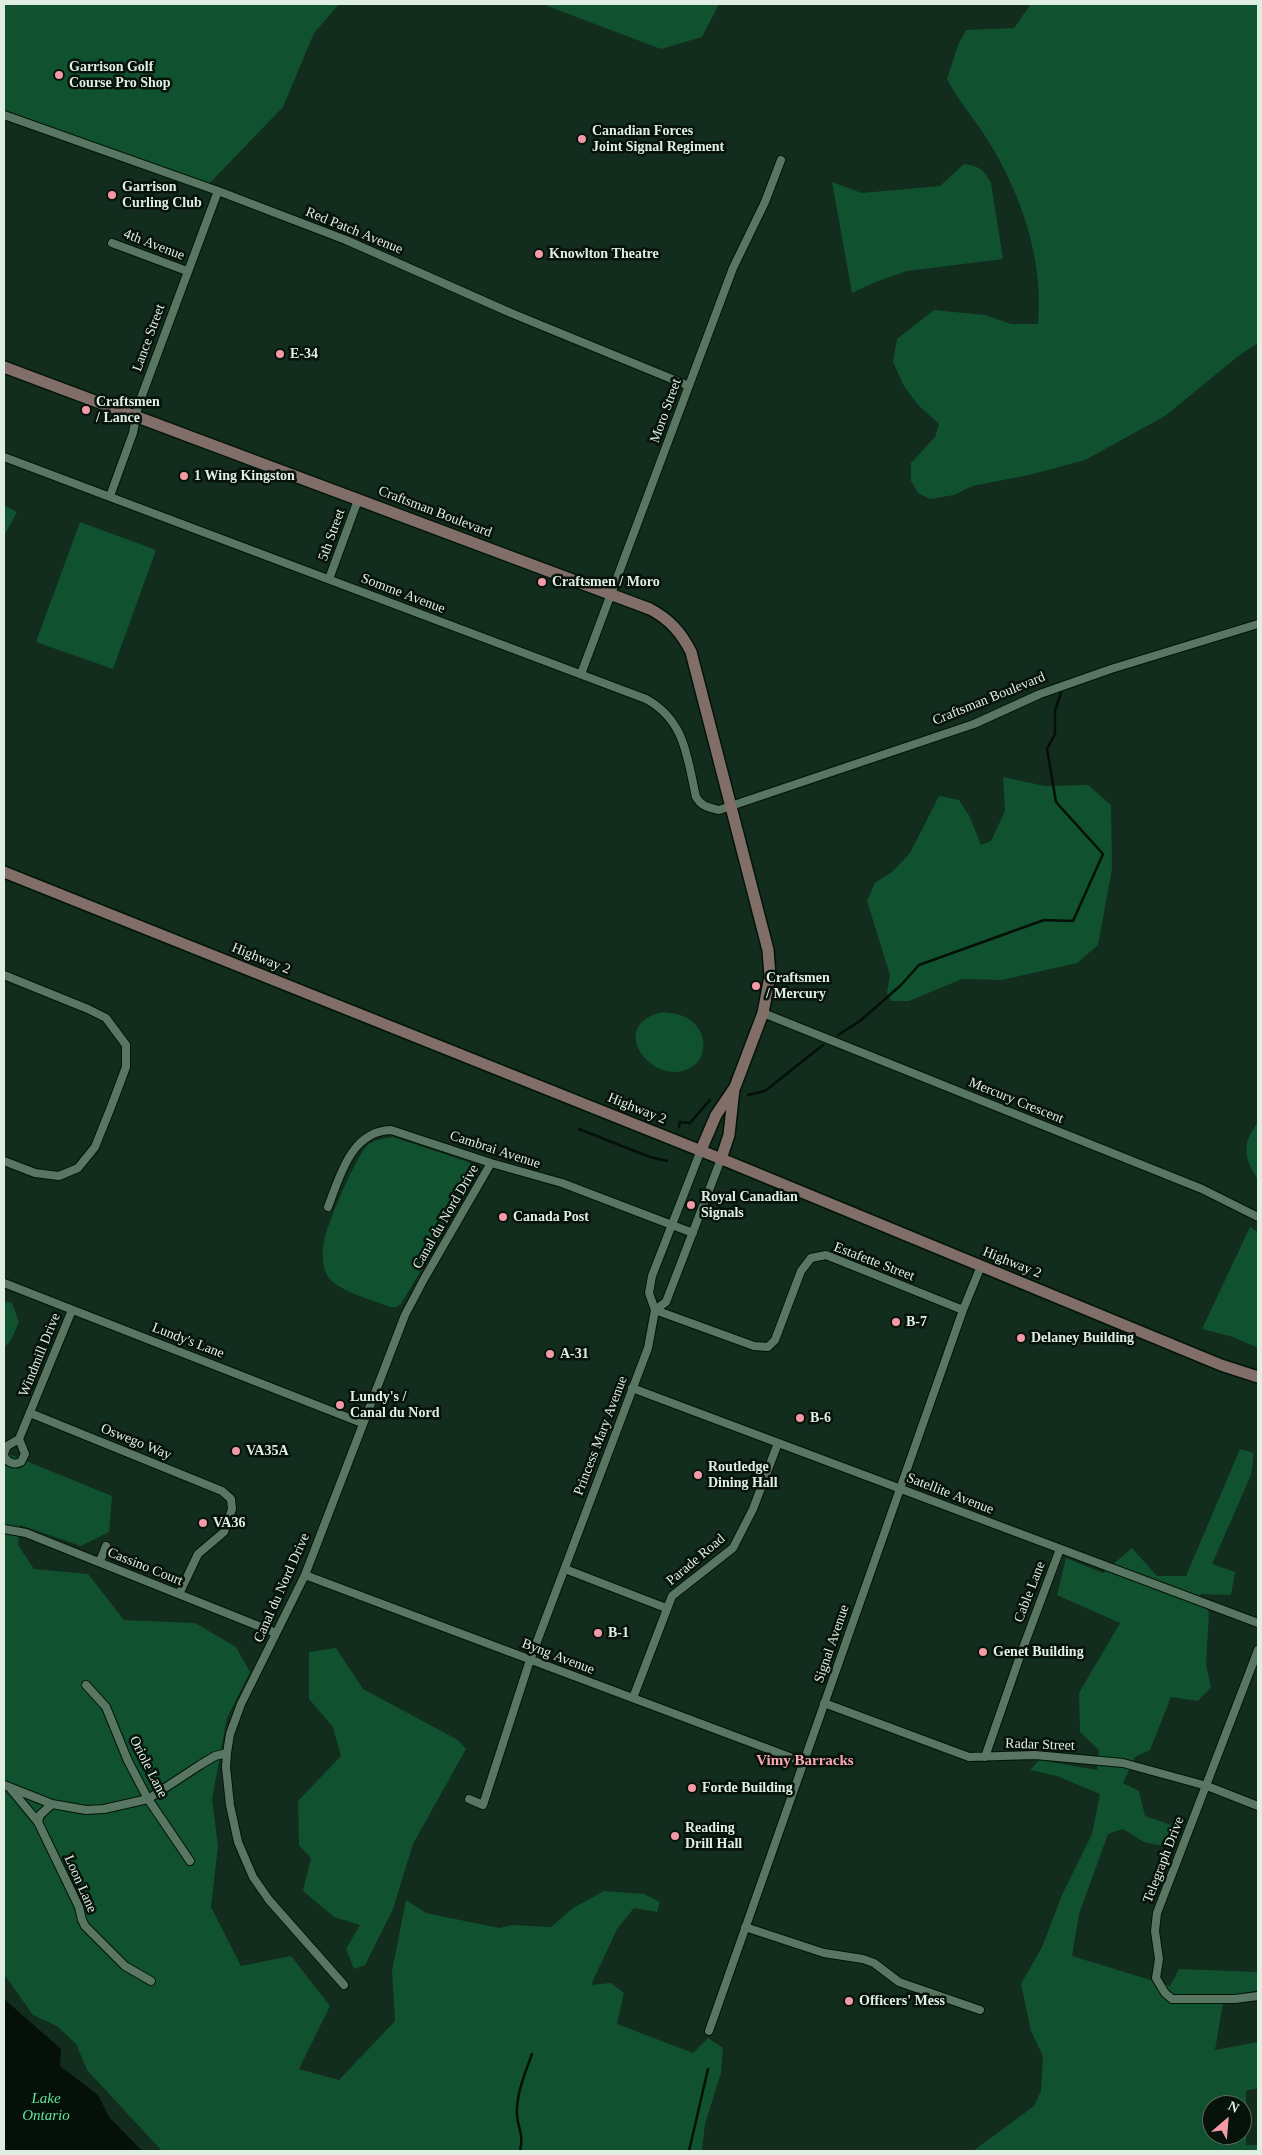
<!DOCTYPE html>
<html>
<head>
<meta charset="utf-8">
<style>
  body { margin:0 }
  #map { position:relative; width:1262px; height:2155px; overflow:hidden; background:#122c1d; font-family:"Times New Roman",serif }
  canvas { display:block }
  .frame { position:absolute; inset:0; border:5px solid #deeee3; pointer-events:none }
  .north { position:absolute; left:1202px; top:2095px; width:50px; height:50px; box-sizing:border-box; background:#07120b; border:1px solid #5d6a61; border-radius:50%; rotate:27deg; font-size:14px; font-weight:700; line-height:20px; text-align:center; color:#deeee3 }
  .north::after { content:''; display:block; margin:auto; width:18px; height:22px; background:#f39aa7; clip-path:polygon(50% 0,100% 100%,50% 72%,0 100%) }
</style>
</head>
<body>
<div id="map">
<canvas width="1262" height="2155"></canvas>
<div class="frame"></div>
<div class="north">N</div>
</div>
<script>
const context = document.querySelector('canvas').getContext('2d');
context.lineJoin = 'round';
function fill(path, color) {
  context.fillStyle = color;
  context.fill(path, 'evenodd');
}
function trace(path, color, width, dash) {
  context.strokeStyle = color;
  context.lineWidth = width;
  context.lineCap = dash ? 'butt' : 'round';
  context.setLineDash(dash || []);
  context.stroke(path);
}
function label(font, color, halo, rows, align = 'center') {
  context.font = font + ' "Times New Roman",serif';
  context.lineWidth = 5;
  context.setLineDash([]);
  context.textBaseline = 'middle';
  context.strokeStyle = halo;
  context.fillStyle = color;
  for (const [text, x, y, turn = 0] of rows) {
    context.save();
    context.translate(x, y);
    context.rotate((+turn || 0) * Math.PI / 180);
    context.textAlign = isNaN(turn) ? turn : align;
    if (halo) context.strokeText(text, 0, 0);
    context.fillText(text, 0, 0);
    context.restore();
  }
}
fill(new Path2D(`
  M4,4H339L314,33L283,107L204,189L4,112Z
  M542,4H719L702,37L661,49Z
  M1031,4H1258V343L1241,354L1165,416L1085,460L1029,475L972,486L954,495L930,499L918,493L911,481V463L935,437L939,424L918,405L904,386L893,362L897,339L934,310L985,315L1011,324H1038C1044,260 1021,193 987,139C974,118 959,102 947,79L958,45L966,30L1014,28Z
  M964,164C978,166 984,169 991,183L1003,259L907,271L873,283L852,293L832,182L862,193L940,186Z
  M4,505L17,512L4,536Z
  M80,522L156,550L113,669L36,642Z
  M1003,777L1045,786L1088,785L1111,805L1112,869L1098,945L1077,963L1002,980L962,979L909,1001H891L887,993L890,975L867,901L875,883L893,871L910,853L939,796L959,800L970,817L981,845L991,841L1005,811Z
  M663,1012C671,1013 681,1014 689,1019C707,1031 710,1059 688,1069C652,1086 605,1025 663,1012Z
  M1258,1122V1180C1244,1157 1241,1145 1258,1122Z
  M393,1137L468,1162L476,1168V1177L401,1304L396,1307H390C375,1301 334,1290 327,1275C322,1266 322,1251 324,1241C327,1225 356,1155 368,1145C376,1139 384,1138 393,1137Z
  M1250,1227L1258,1232V1348L1233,1337L1202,1329Z
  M4,1301L12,1303L19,1322L10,1342L4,1347Z
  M1240,1449L1254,1453L1251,1475L1212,1564L1235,1572L1231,1595L1200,1594L1209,1613L1206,1665L1211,1687L1198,1701L1171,1697L1150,1750L1135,1757L1123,1783L1139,1791L1145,1816L1172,1825L1181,1836L1172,1848L1144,1842L1123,1829L1108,1834L1079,1914L1072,1956L1170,1986L1179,1969L1258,1972V1990L1224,1998L1215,2050L1258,2042V2088L1246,2091V2145H1258V2151H973L1034,2106L1041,2091L1043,2056L1031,2031L1021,1984L1042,1947L1062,1895L1092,1834L1100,1794L1057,1776L1030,1770L1039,1760L1097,1770L1099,1750L1080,1732L1079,1693L1120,1623L1057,1595L1066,1558L1103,1573L1132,1548L1157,1576H1186ZM1212,2105H1242V2135H1212Z
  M4,1452L112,1496L109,1532L81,1546L20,1525L18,1545L34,1569L88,1574L124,1620L195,1623L236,1647L250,1672L227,1718L212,1799L218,1846L211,1907L241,1966L291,1956L330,2006L299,2069L339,2080L395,2021L392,1971L406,1900L426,1913L499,1928L513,1925L551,1927L573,1908L604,1891L644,1894L660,1902L657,1912L634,1908L617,1929L591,1985L611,1983L624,1993L617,2024L693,2053L708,2038L723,2048L721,2073L705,2124L702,2151H162L87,2070L76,2044L57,2026L33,2015L4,1974Z
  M336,1648L363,1689L458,1740L466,1749L413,1844L393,1909L365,1965L354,1969L346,1949L360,1925L334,1917L303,1891L311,1858L299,1845L298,1801L341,1756L333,1727L309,1699V1652Z`), '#105130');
fill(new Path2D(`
  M4,1999L61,2049L60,2066L98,2095L109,2117L142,2151H4Z`), '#041008');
trace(new Path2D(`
  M838,1035L860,1021L901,985L919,965L1044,920L1073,921L1103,854L1056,802L1047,749L1055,734V711L1061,692
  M748,1095L765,1091L823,1045
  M679,1127L680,1122L690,1123L710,1100
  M579,1129L650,1157L667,1161
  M520,2151C525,2133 515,2124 517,2108C518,2089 526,2071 532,2054
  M689,2151L708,2069`), '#041008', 2.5);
const street = new Path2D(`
  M4,115L218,191L346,240L511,313L689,386
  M112,243L187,271
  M4,457L646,699C685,720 687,757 696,797C702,807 708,807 719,810L974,724L1040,694L1111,669L1258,624
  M110,496L133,433L138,406L218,191
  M329,579L358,500
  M581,674L733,268L765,202L781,160
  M4,975L88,1009L106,1018L126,1045V1067L111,1107L95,1147L78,1168L59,1176L35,1173L4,1161
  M763,1013L1202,1189L1258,1217
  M328,1207C340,1176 351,1131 391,1130L491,1163L562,1183L693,1233
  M4,1283L362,1423
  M655,1310L754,1346L768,1347L775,1340L801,1271L811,1258L826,1255L963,1310
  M655,1310L666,1302L721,1159
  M632,1388L1258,1623
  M30,1413L222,1491L231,1499L232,1509L224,1532L198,1554L179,1594
  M4,1453L7,1446L19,1439L72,1310
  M4,1456C7,1463 15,1465 21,1462L25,1454L19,1439
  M4,1529L26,1533L276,1633
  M100,1561L106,1546
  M565,1569L666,1608
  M305,1575L803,1762
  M1258,1650L1157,1913L1155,1931L1159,1959L1156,1978L1165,1993L1172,1999H1235L1258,1996
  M86,1685L106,1707L128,1761L148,1799L190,1861
  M633,1698L672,1596L733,1548L753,1509L778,1443
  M824,1703L969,1757L1035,1755L1123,1763L1207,1786L1258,1806
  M985,1757L1020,1656L1060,1549
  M4,1785L52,1804L86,1810L104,1809L148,1799L200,1765L215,1756L227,1753
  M10,1788L38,1822L79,1907L82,1920L85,1926L125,1966L151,1981
  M469,1799L483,1805L530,1660L648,1348L655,1310L649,1293L652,1276L701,1150
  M38,1822L40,1815L52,1804
  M745,1927L824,1953L863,1959L874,1963L899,1982L980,2010
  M344,1985L269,1900L253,1877L238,1842L230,1805L226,1767L227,1753L230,1734L241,1704L305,1575L405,1315L424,1279L491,1163
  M709,2031L963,1310L981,1266`);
const secondary = new Path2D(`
  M4,367L650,609C669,619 681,632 691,652L768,950L770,976L763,1013L735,1087L716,1115L701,1150
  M4,872L729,1162L1221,1365L1258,1377
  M721,1159L729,1135L734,1089`);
trace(street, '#001407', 10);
trace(secondary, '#001407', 14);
trace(street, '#597663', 8);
trace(secondary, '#816e69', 11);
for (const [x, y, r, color] of [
  [59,75,5,"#f39aa7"],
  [582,139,5,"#f39aa7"],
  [112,195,5,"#f39aa7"],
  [539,254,5,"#f39aa7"],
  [280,354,5,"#f39aa7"],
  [86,410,5,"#f39aa7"],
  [184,476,5,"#f39aa7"],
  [542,582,5,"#f39aa7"],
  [756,986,5,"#f39aa7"],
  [691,1205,5,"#f39aa7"],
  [503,1217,5,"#f39aa7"],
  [896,1322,5,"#f39aa7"],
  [1021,1338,5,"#f39aa7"],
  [550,1354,5,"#f39aa7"],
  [340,1405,5,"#f39aa7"],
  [800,1418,5,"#f39aa7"],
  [236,1451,5,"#f39aa7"],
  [698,1475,5,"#f39aa7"],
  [203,1523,5,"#f39aa7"],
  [598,1633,5,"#f39aa7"],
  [983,1652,5,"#f39aa7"],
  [692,1788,5,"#f39aa7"],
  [675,1836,5,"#f39aa7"],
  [849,2001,5,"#f39aa7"]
]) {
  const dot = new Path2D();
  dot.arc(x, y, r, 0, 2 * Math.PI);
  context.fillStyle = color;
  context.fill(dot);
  trace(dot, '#07120b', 2);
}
label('bold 14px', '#deeee3', '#07120b', [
  ["Garrison Golf",69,67],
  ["Course Pro Shop",69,83],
  ["Canadian Forces",592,131],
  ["Joint Signal Regiment",592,147],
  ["Garrison",122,187],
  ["Curling Club",122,203],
  ["Knowlton Theatre",549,254],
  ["E-34",290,354],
  ["Craftsmen",96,402],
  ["/ Lance",96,418],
  ["1 Wing Kingston",194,476],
  ["Craftsmen / Moro",552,582],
  ["Craftsmen",766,978],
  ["/ Mercury",766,994],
  ["Royal Canadian",701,1197],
  ["Signals",701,1213],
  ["Canada Post",513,1217],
  ["B-7",906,1322],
  ["Delaney Building",1031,1338],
  ["A-31",560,1354],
  ["Lundy's /",350,1397],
  ["Canal du Nord",350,1413],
  ["B-6",810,1418],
  ["VA35A",246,1451],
  ["Routledge",708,1467],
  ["Dining Hall",708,1483],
  ["VA36",213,1523],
  ["B-1",608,1633],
  ["Genet Building",993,1652],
  ["Forde Building",702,1788],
  ["Reading",685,1828],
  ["Drill Hall",685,1844],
  ["Officers' Mess",859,2001]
], 'left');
label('14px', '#deeee3', '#07120b', [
  ["Red Patch Avenue",354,231,22],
  ["4th Avenue",154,245,21],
  ["Lance Street",149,338,-70],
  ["Moro Street",666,411,-70],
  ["Craftsman Boulevard",435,512,21],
  ["5th Street",332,535,-70],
  ["Somme Avenue",403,594,21],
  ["Craftsman Boulevard",989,699,-22],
  ["Highway 2",261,959,22],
  ["Mercury Crescent",1016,1101,22],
  ["Highway 2",637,1109,22],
  ["Cambrai Avenue",495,1150,18],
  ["Canal du Nord Drive",446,1217,-60],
  ["Estafette Street",874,1262,21],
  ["Highway 2",1012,1263,22],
  ["Lundy's Lane",188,1341,21],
  ["Windmill Drive",40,1355,-68],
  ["Princess Mary Avenue",601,1436,-69],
  ["Oswego Way",136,1442,22],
  ["Satellite Avenue",950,1494,21],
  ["Parade Road",696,1560,-40],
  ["Cassino Court",145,1567,22],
  ["Canal du Nord Drive",282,1588,-66],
  ["Cable Lane",1030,1592,-69],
  ["Signal Avenue",832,1644,-71],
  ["Byng Avenue",558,1657,21],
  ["Radar Street",1040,1745,2],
  ["Oriole Lane",148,1767,63],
  ["Telegraph Drive",1164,1860,-69],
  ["Loon Lane",80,1884,66]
]);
label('bold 15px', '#faa6b2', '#07120b', [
  ["Vimy Barracks",805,1761]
]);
label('italic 15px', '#60e49b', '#07120b', [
  ["Lake",46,2099],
  ["Ontario",46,2116]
]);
</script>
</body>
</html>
